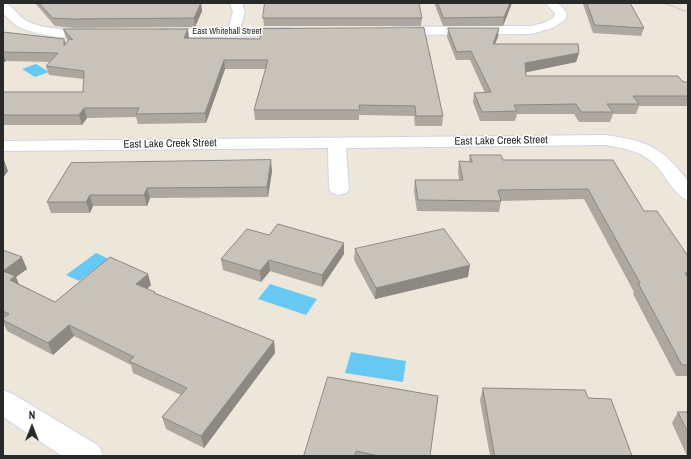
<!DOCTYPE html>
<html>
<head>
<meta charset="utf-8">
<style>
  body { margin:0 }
  #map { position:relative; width:691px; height:459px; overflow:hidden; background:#ede6da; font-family:"Archivo Narrow",sans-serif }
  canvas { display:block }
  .frame { position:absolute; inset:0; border:4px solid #292929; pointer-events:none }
  .north { position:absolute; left:12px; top:407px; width:40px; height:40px; -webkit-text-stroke:3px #fff; paint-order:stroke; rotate:0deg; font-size:11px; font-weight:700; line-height:16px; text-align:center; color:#292929 }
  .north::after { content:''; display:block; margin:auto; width:14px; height:18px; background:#292929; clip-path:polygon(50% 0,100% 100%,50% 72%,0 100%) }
</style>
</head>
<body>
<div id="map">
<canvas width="691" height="459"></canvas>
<div class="frame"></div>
<div class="north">N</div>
</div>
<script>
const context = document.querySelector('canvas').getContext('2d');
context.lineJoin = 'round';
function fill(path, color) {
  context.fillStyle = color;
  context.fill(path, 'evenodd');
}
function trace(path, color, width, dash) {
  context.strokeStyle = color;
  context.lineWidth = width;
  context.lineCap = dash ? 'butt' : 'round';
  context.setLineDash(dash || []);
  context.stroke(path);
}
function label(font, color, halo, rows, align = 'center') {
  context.font = font + ' "Archivo Narrow",sans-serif';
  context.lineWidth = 3;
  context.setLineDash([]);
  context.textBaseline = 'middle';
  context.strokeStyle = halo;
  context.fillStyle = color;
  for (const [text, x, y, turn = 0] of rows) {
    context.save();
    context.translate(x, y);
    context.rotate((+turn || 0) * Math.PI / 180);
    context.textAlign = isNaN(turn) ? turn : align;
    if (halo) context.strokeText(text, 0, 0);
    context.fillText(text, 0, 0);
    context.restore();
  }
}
fill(new Path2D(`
  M36,64L49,72L35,77L22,69Z
  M96,253L109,259L79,281L66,275Z
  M270,284L317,299L306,315L258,299Z
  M351,352L406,361L403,382L345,373Z`), '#68c8f4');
const minor = new Path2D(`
  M3,3C13,4 18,17 27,21C47,31 70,29 92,29L97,30L98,33L97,36C76,41 35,36 17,26C11,22 7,17 3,13Z
  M230,3H242L245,12L240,29L290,28L295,29L296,32L295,35L290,36L161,37L156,36L155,33L156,30L161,29H228L233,12Z
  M545,3C558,3 559,2 567,13L566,19L553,28L531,34L395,35L391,34L389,31L391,28L395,27L531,26L544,23L554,17L555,13Z
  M605,135C648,141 661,146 688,181V200C673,196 665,172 652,162C639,150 622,148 605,145L346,148L349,189L346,193L339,195L332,193L329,189L328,148L3,151V141Z
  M3,390L13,394L99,446L103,456H62L3,417Z`);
trace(minor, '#d0d2e3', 2);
trace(new Path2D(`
  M664,3L688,12`), '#c7c7c7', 1.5, [2, 1]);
fill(minor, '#fff');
fill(new Path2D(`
  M35,3H201L202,11L195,27L74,28L55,26Z
  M434,3H512L503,26H443Z
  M581,3H630L644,28L641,36L593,33L583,4Z
  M263,18H422L421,26H264Z
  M448,28L498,37L495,44L579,53L576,62L526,72V76L688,82V106H639L636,114H613L610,122H579L574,114H517L515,121H480L473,102L474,93H485L470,60H456L447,37Z
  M63,29L189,38L260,39L443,116L442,126H415L414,116L359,115V120H255L254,110L266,69H225L206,123L138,124L136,117L87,118L82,125H3V92H83L84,79L49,75L46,66L50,62L6,61L3,63V32L64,39L66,43L68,40L66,38Z
  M470,155L503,160H613L644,211L688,256V376H676L633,294L634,292L584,199L501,201L499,212L417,211L414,191L415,180H459L458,172L459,161L469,162Z
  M71,163L272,171L268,197L150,198L147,206H93L90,213H51L47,202Z
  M269,235L344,254L322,287L270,271L261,282L223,270L221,259Z
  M355,249L468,277L375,299L354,260Z
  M3,250L27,269L16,277L19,284L55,302L151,285L147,289L155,292V294L274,341L275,353L204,448L166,429L162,417L181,395L133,373L131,365L74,336L53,355L7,331L3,322Z
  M483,388L588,398L632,456H490L480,400Z
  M438,396L430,456H304Z
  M678,412H688V456H687L672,423Z`), '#aca8a0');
fill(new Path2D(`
  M201,3L202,11L195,27L194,18Z
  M510,3H512L503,26L504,17Z
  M499,28L498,37L491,52L493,44Z
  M188,29L189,38L185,47L184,38Z
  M579,53L576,62L523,73L525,63Z
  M3,54L6,61L3,63Z
  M224,60L225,69L206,123L205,113Z
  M84,108L87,118L82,125L79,115Z
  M4,160L8,171L3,178V162Z
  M271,160L272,171L268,197L267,187Z
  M147,188L150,198L147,206L144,195Z
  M90,195L93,206L90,213L86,202Z
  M344,243V254L322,287V275Z
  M22,257L27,269L16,277L20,288L15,292L3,271Z
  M269,260L270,271L261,282L260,271Z
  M470,265L468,277L375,299L376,288Z
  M148,274L151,285L139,296L136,284Z
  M69,325L74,336L53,355L48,343Z
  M274,341L275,353L204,448L201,436Z`), '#8c8882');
const building = new Path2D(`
  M39,3H201L194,18L72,19L53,18Z
  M265,3H419L422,18H263Z
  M438,3H510L504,17L444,18Z
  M587,3H630L644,28L595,25Z
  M424,28L443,116H416L415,106L359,105L360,110H254L268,60H224L205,113L136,114L139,108H84L79,115H3V92H83L84,71L46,66L58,53L3,52V32L64,39V46L69,39L73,40L63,29H188L184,38L260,39L261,29Z
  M448,28H499L493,44H578L579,53L525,63L526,76H678L683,82H688V96H633L639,104H607L613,112H581L576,104L514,105L517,111L482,112L474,93L491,92L471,51L457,52Z
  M470,155H501L503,160H613L644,211H657L688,256V273H685L688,278V365H682L638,283H640L588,189L498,190L501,201L418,200L415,180H463L459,161L472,162Z
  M271,160L267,187L147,188L144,195H90L86,202H47L71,163Z
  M278,224L344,243L322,275L269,260L260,271L221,259L247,229L269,235Z
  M444,229L470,265L376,288L355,249Z
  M3,250L22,257L3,271L15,276L10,280L55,302L110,257L148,274L136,284L155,292L154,293L274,341L201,436L162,417L187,388L129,361L134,357L69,325L48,343L3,320V318L9,314L3,311Z
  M328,377L438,396L430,456H379L356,451L355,456H304Z
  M483,388L585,390L588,398L611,399L632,456H495Z
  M678,412H688V432Z`);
fill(building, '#c8c3ba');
trace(building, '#8c8882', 1);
label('9px', '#292929', '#fff', [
  ["East Whitehall Street",227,32]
]);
label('11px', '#292929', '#fff', [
  ["East Lake Creek Street",501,141,-1],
  ["East Lake Creek Street",170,144,-1]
]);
</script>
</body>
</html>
